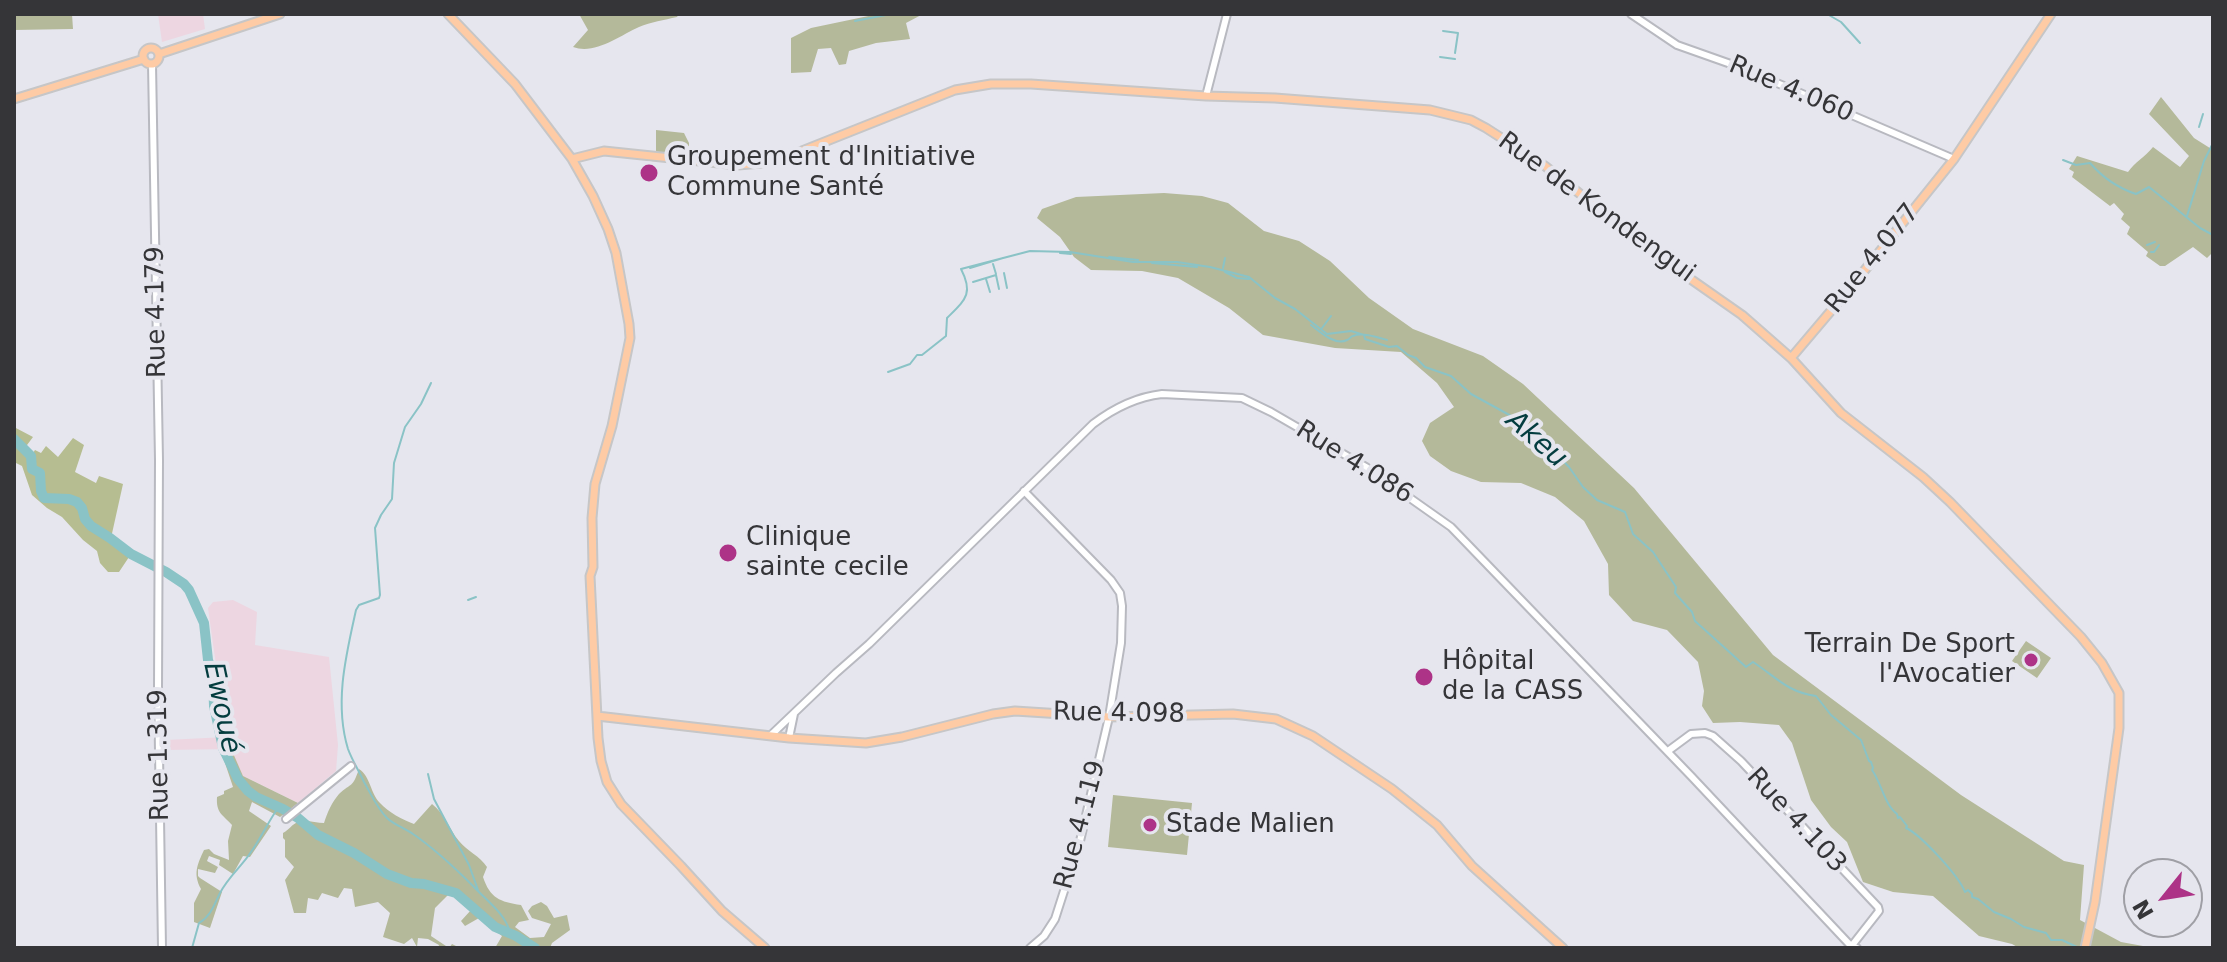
<!DOCTYPE html>
<html>
<head>
<meta charset="utf-8">
<style>
  body { margin:0 }
  #map { position:relative; width:2227px; height:962px; overflow:hidden; background:#e6e6ee; font-family:"DejaVu Sans",sans-serif }
  canvas { display:block }
  .frame { position:absolute; inset:0; border:16px solid #353538; pointer-events:none }
  .north { position:absolute; left:2123px; top:858px; width:80px; height:80px; box-sizing:border-box; background:#e6e6ee; border:2px solid #9f9fa5; border-radius:50%; rotate:240deg; font-size:22px; font-weight:700; line-height:32px; text-align:center; color:#353538 }
  .north::after { content:''; display:block; margin:auto; width:28px; height:36px; background:#ad3387; clip-path:polygon(50% 0,100% 100%,50% 72%,0 100%) }
</style>
</head>
<body>
<div id="map">
<canvas width="2227" height="962"></canvas>
<div class="frame"></div>
<div class="north">N</div>
</div>
<script>
const context = document.querySelector('canvas').getContext('2d');
context.lineJoin = 'round';
function fill(path, color) {
  context.fillStyle = color;
  context.fill(path, 'evenodd');
}
function trace(path, color, width, dash) {
  context.strokeStyle = color;
  context.lineWidth = width;
  context.lineCap = dash ? 'butt' : 'round';
  context.setLineDash(dash || []);
  context.stroke(path);
}
function label(font, color, halo, rows, align = 'center') {
  context.font = font + ' "DejaVu Sans",sans-serif';
  context.lineWidth = 8;
  context.setLineDash([]);
  context.textBaseline = 'middle';
  context.strokeStyle = halo;
  context.fillStyle = color;
  for (const [text, x, y, turn = 0] of rows) {
    context.save();
    context.translate(x, y);
    context.rotate((+turn || 0) * Math.PI / 180);
    context.textAlign = isNaN(turn) ? turn : align;
    if (halo) context.strokeText(text, 0, 0);
    context.fillText(text, 0, 0);
    context.restore();
  }
}
fill(new Path2D(`
  M158,14H203L205,29L162,42Z
  M233,600L257,612L255,645L329,657L338,745L336,771L298,803L243,776L231,749L166,750V740L226,737L208,608L213,602Z`), '#edd6e1');
fill(new Path2D(`
  M14,14H72L73,29L14,30Z
  M579,14H679L677,17C664,20 651,22 639,27C619,36 595,55 573,47L588,30Z
  M878,14H923L906,23L910,39L876,43L849,51L846,64L839,65L831,48L818,49L811,72L791,73V38L811,28Z
  M2161,97L2194,138L2213,150V252L2207,258L2193,247L2165,266H2160L2146,256L2148,252L2127,234L2130,227L2121,219L2124,214L2114,203L2110,206L2072,177L2074,172L2069,169L2077,156L2128,172C2135,162 2145,157 2153,147L2180,167L2189,156L2149,114Z
  M656,130L684,133L689,143V155L656,152Z
  M1164,193L1202,196L1228,203L1264,231L1299,241L1330,261L1369,298L1413,329L1483,356L1523,384L1634,488L1773,655L1961,795L2064,861L2084,865L2080,920L2121,942L2154,948H2019L2012,944L1979,936L1933,896L1893,892L1863,882L1847,842L1831,827L1811,800L1792,743L1779,725L1740,722L1713,723L1702,706L1704,691L1698,662L1667,630L1633,621L1609,595L1608,564L1584,521L1555,497L1521,483L1481,482L1451,471L1430,456L1422,441L1430,423L1454,407L1437,383L1401,352L1335,348L1263,335L1229,308L1178,278L1142,271L1091,270L1074,257L1060,237L1037,218L1042,209L1076,197Z
  M2026,641L2051,658L2037,678L2012,661Z
  M233,753L243,776L298,803L280,817L252,802L249,811L271,826L250,857L243,856L233,874L219,865L220,860L209,856L207,861L218,867L215,873L198,869V876L200,878L222,892L210,928L194,922V903L201,889C193,874 197,865 204,850L209,849L214,854L229,860L228,841L232,825C222,814 216,813 217,797L224,794V791L233,787L222,754Z
  M359,769C371,777 370,793 380,803C388,812 403,820 414,824L432,804C445,814 449,829 459,841C467,851 480,856 487,867L483,877C490,898 500,902 521,905L529,920L519,922L515,927L530,938L544,937L551,924L532,918L528,911L532,906L541,902L547,906L554,918L567,915L570,930L552,943L550,948H495L502,936L479,918L465,926L461,921L471,910L456,897L449,894L435,908L431,936L449,948L452,944L460,948H438L439,945L428,939L418,938L417,947L412,938L404,944L383,937L390,913L378,902L355,907L352,889L344,888L338,898L322,893L318,900L308,898L306,913H294L285,880L294,867L285,857V840L283,838V833C289,830 292,824 298,822C305,819 316,823 324,823C327,813 332,802 339,794C352,782 352,789 359,769Z
  M1113,795L1192,803L1187,855L1108,847Z`), '#b4b99a');
fill(new Path2D(`
  M14,427L33,437L24,449L31,456L35,450L41,453L46,446L58,457L73,438L84,445L75,472L96,483L99,476L123,484L111,538L131,554L119,572H108L100,563L97,551L83,540L62,517L47,508L32,495L22,466L14,462Z`), '#b6bd91');
trace(new Path2D(`
  M1827,14L1841,22L1860,43
  M855,21L891,14
  M1443,31L1458,33L1455,53
  M1440,57L1455,59
  M2199,127L2203,114
  M2063,160L2076,165L2090,163C2103,178 2118,188 2136,194L2149,187L2200,228L2213,235
  M2187,216L2204,161L2213,143
  M2147,245L2155,242
  M2151,252H2154L2159,245
  M1060,253L1071,254
  M1109,257L1138,260
  M1152,263L1197,267
  M993,264L996,274
  M970,268L1003,258
  M1223,268L1225,258
  M1225,272L1237,278L1249,279
  M1004,273L1007,288
  M986,279L990,292
  M973,282L996,275L999,289
  M1311,325C1320,332 1335,346 1347,340C1350,339 1351,336 1353,336C1362,332 1377,337 1387,340
  M1322,328L1331,316
  M888,372L910,364L917,355H922L946,336L947,318C965,300 974,294 961,269L1030,251L1070,252L1133,262H1177L1210,267L1249,277L1275,298L1295,309L1327,334L1351,331L1364,335L1365,339L1389,347L1397,346L1408,355L1416,358L1425,367L1451,376L1471,394L1513,417L1528,438L1541,447L1552,449L1569,467L1583,487L1597,500L1625,512L1633,534L1653,552L1676,587L1675,593L1692,612L1695,621L1746,667L1753,662C1776,677 1787,692 1816,696L1831,715L1861,740L1869,761L1871,762L1873,768L1872,770C1881,782 1885,806 1897,814L1898,818L1900,817L1907,826L1906,828C1921,835 1959,876 1965,892L1968,890L1972,894V897L1978,899L1994,912L2011,919L2024,927L2046,933L2051,940H2062L2079,948
  M431,383L421,404L405,427L394,463L392,499L381,515L375,528L380,595L379,598L359,605L356,610C346,655 334,703 348,749C352,760 359,771 364,782C371,794 377,808 387,818C394,825 405,828 413,834C435,849 454,867 473,886C486,900 506,914 510,933
  M468,600L476,597
  M428,774L434,799L469,865L478,890
  M192,948L199,923C211,916 214,905 220,893C228,877 242,866 251,852C261,838 268,822 278,808`), '#8ac3c6', 2);
trace(new Path2D(`
  M14,439L31,456L32,469L40,473L41,491L44,498L69,499L77,502L82,508L85,519L91,526L110,538L131,554L166,572L184,584L189,590L204,623L208,660L213,677L214,706L223,748L238,779L248,791L256,797L283,809L298,818L318,835L354,853L387,874L411,883L424,884L456,893L495,927L516,936L535,948`), '#8ac3c6', 10);
const minor = new Path2D(`
  M1631,14L1677,45L1742,68L1954,159
  M152,64L159,460L158,687L162,948
  M1206,96L1227,14
  M1024,491L1111,580L1120,593L1122,606L1121,643L1109,717L1080,841L1055,919L1044,936L1030,948
  M771,735L836,673L869,644L1093,424C1114,408 1136,397 1162,394L1242,398L1271,412L1366,467L1451,527L1691,776L1851,946L1857,948
  M789,738L794,714
  M1668,751L1691,734L1705,733L1713,736L1741,761L1878,907L1879,911L1850,948
  M286,819L351,766`);
const major = new Path2D(`
  M448,14L515,84L572,159L593,196L608,229L616,253L629,324L630,338L612,426L595,484L592,518L593,567L590,576L598,738L601,761L607,782L621,804L681,866L722,911L765,948
  M143 56a8 8 0 1 1 16 0a8 8 0 1 1-16 0Z
  M159,54L280,14
  M14,99L144,59
  M572,159L604,151L738,165L774,162L955,90L991,84H1031L1206,96L1275,98L1430,110L1471,120L1486,128L1545,166L1662,259L1742,315L1791,358L1841,413L1923,477L1950,502L2081,637L2102,663L2119,693V728L2095,902L2085,948
  M1791,358L1852,286L1954,159L2051,14
  M597,716L789,738L866,743L902,737L993,714L1015,711L1109,717L1233,714L1276,719L1313,736L1392,789L1437,825L1472,866L1563,948`);
trace(minor, '#b8b9c0', 10);
trace(major, '#c6c6c7', 11);
trace(minor, '#fff', 6);
trace(major, '#fecba5', 7);
for (const [x, y, r, color] of [
  [649,173,10,"#ad3387"],
  [728,553,10,"#ad3387"],
  [2031,660,8,"#ad3387"],
  [1424,677,10,"#ad3387"],
  [1150,825,8,"#ad3387"]
]) {
  const dot = new Path2D();
  dot.arc(x, y, r, 0, 2 * Math.PI);
  context.fillStyle = color;
  context.fill(dot);
  trace(dot, '#e6e6ee', 3);
}
label('26px', '#353538', '#e6e6ee', [
  ["Rue 4.060",1791,90,23],
  ["Rue de Kondengui",1596,208,36],
  ["Rue 4.077",1873,259,-51],
  ["Rue 4.179",157,312,-91],
  ["Rue 4.086",1354,463,32],
  ["Rue 4.098",1119,714,1],
  ["Rue 1.319",160,755,-91],
  ["Rue 4.103",1796,821,47],
  ["Rue 4.119",1081,825,-75]
]);
label('26px', '#353538', '#e6e6ee', [
  ["Groupement d'Initiative",667,158],
  ["Commune Santé",667,188],
  ["Clinique",746,538],
  ["sainte cecile",746,568],
  ["Terrain De Sport",2015,645,"right"],
  ["l'Avocatier",2015,675,"right"],
  ["Hôpital",1442,662],
  ["de la CASS",1442,692],
  ["Stade Malien",1166,825]
], 'left');
label('italic 28px', '#043d3f', '#e6e6ee', [
  ["Akeu",1536,440,41],
  ["Ewoué",221,708,78]
]);
</script>
</body>
</html>
